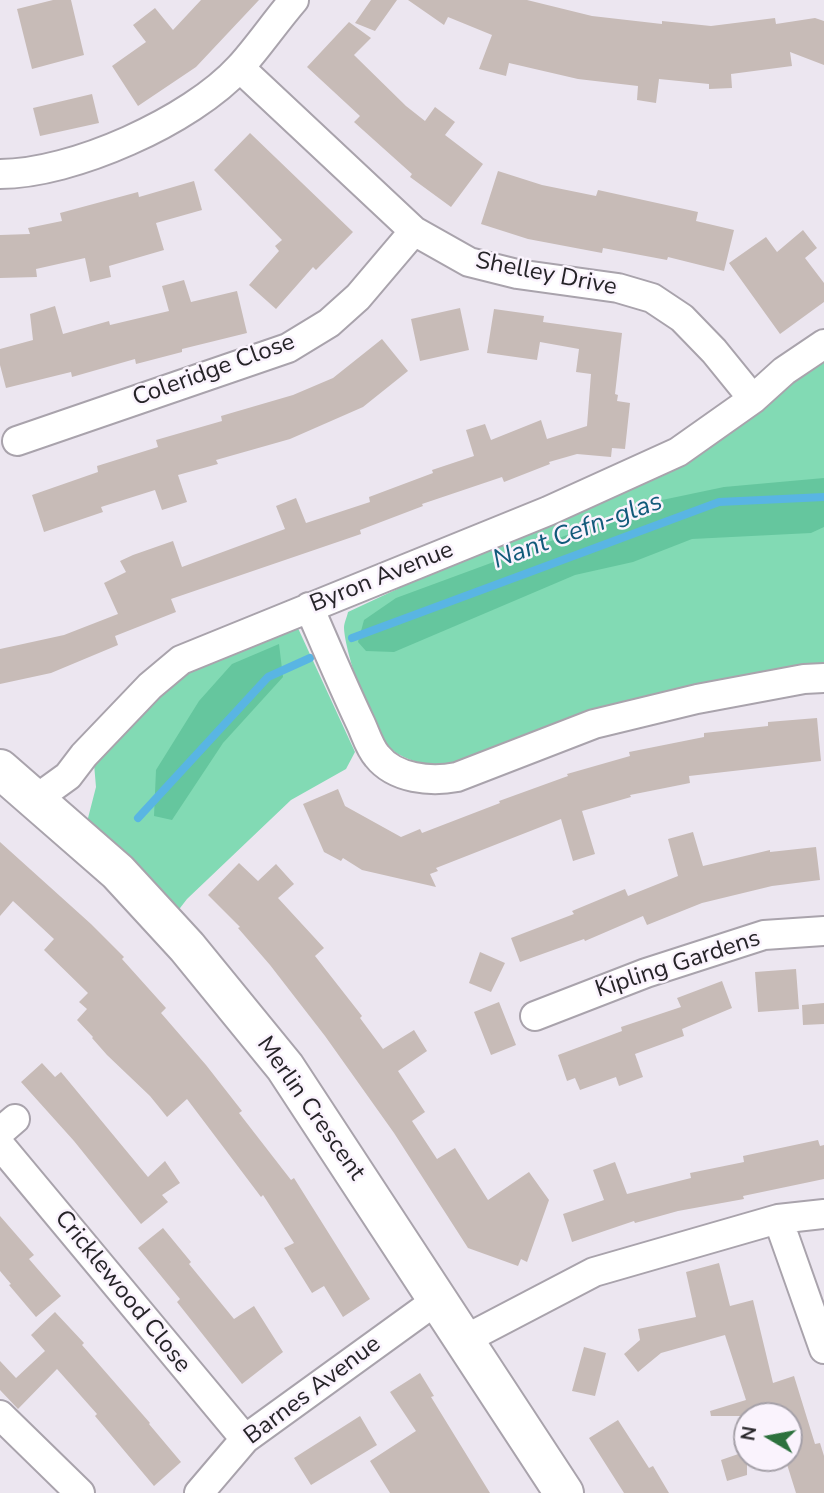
<!DOCTYPE html>
<html>
<head>
<meta charset="utf-8">
<style>
  body { margin:0 }
  #map { position:relative; width:824px; height:1493px; overflow:hidden; background:#ece6f0; font-family:"Nunito Sans",sans-serif }
  canvas { display:block }
  .north { position:absolute; left:733px; top:1402px; width:70px; height:70px; box-sizing:border-box; background:#faf3fd; border:2px solid #a5a0a8; border-radius:50%; rotate:280deg; font-size:19px; font-weight:700; line-height:28px; text-align:center; color:#262428 }
  .north::after { content:''; display:block; margin:auto; width:24px; height:32px; background:#2c713d; clip-path:polygon(50% 0,100% 100%,50% 72%,0 100%) }
</style>
</head>
<body>
<div id="map">
<canvas width="824" height="1493"></canvas>
<div class="north">N</div>
</div>
<script>
const context = document.querySelector('canvas').getContext('2d');
context.lineJoin = 'round';
function fill(path, color) {
  context.fillStyle = color;
  context.fill(path, 'evenodd');
}
function trace(path, color, width, dash) {
  context.strokeStyle = color;
  context.lineWidth = width;
  context.lineCap = dash ? 'butt' : 'round';
  context.setLineDash(dash || []);
  context.stroke(path);
}
function label(font, color, halo, rows, align = 'center') {
  context.font = font + ' "Nunito Sans",sans-serif';
  context.lineWidth = 5;
  context.setLineDash([]);
  context.textBaseline = 'middle';
  context.strokeStyle = halo;
  context.fillStyle = color;
  for (const [text, x, y, turn = 0] of rows) {
    context.save();
    context.translate(x, y);
    context.rotate((+turn || 0) * Math.PI / 180);
    context.textAlign = isNaN(turn) ? turn : align;
    if (halo) context.strokeText(text, 0, 0);
    context.fillText(text, 0, 0);
    context.restore();
  }
}
fill(new Path2D(`
  M824,355V669L452,765C431,766 408,763 391,749C372,733 345,653 344,628C344,623 347,617 348,612L500,541Z
  M297,626L355,752L346,769L291,800L187,899L177,912L87,822L96,787L94,764L178,671Z`), '#82dab4');
fill(new Path2D(`
  M824,478V527L811,533L692,539L633,562L575,575L394,652L366,651L358,642L364,620L396,598L662,500L724,487Z
  M279,644L283,677L223,743L172,820L154,816L156,770L199,701L232,664Z`), '#65c69e');
trace(new Path2D(`
  M352,638L719,502L824,497
  M138,818L268,677L310,658`), '#59b5e3', 8);
fill(new Path2D(`
  M53,0H71L84,55L32,69L17,9Z
  M201,0H259L196,67L138,106L112,66L146,42L133,25L155,8L173,30Z
  M371,0H397L375,31L355,23Z
  M408,0H527L592,16L662,24V21L711,26L775,18L776,24L815,18L824,21V65L790,52L792,66L731,74L732,88L709,89V84L659,79L656,103L637,100L638,86L578,79L509,63L506,76L479,69L492,35L448,17L444,25Z
  M349,22L371,38L354,55L406,106L425,121L435,107L455,122L445,135L483,164L451,207L410,177L412,174L354,122L360,116L307,67Z
  M92,94L99,123L40,136L33,108Z
  M250,133L353,232L316,270L313,267L276,309L249,285L279,251L275,246L282,240L214,170Z
  M498,171L542,185L596,196L598,190L698,212L696,221L734,230L724,271L668,257L667,260L603,248L602,253L528,239L481,224Z
  M194,181L202,210L156,223L164,250L109,266L111,277L90,282L85,258L36,269L37,277L0,278V235L30,234L28,228L62,221L60,213L138,192L139,197Z
  M803,230L817,248L805,258L824,283V302L780,334L729,263L766,237L777,252Z
  M184,280L191,302L237,291L247,333L182,349V352L136,364L135,359L72,377L71,372L6,388L0,365V349L33,340L30,314L55,306L63,334L109,321L110,325L169,311L162,286Z
  M460,308L469,350L420,361L411,319Z
  M494,309L544,316L543,322L622,333L615,394L618,395L617,401L630,403L625,449L612,448L611,457L577,454L549,462L550,464L504,482L502,477L422,504L423,506L360,530L361,534L171,599L176,612L115,636L118,645L51,673L0,684V649L64,635L118,614L104,583L126,572L120,561L133,555L173,541L182,567L285,529L276,506L296,498L306,523L370,502L369,497L433,473L432,470L474,456L466,430L485,424L491,440L541,420L547,439L587,426L591,374L576,372L579,349L540,342L537,360L487,353Z
  M382,339L408,371L363,407L290,439L216,460L218,464L178,475L187,502L162,510L155,490L101,507L103,512L44,532L32,495L98,472L97,466L158,447L156,440L222,421L221,416L293,395L333,378Z
  M817,718L821,761L689,776L690,783L630,795L631,797L582,811L595,854L573,861L561,819L436,868L438,871L430,874L436,887L362,870L343,858L341,861L324,852L303,804L338,789L345,806L401,837L420,829L422,833L500,803L499,801L568,776L567,774L630,756L629,752L704,737V733L768,726V722Z
  M693,832L703,866L770,850V852L816,847L820,880L772,886L702,903L647,925L643,916L585,941L584,939L520,962L511,938L574,914L572,911L625,889L628,896L678,876L668,839Z
  M0,842L91,924L124,957L122,959L166,1008L161,1013L206,1065L242,1111L239,1113L291,1180L294,1178L370,1299L343,1317L324,1286L312,1293L284,1248L294,1243L263,1195L261,1197L187,1099L167,1117L150,1096L107,1055L92,1038L93,1037L77,1020L87,1009L79,1002L88,993L44,950L54,939L13,901L0,916Z
  M239,863L258,881L276,864L294,884L278,898L324,948L315,956L362,1016L360,1018L383,1049L414,1030L427,1051L398,1071L425,1112L412,1121L437,1159L455,1148L488,1200L529,1172L549,1200L527,1262L521,1259L518,1266L468,1248L394,1133L325,1036L270,965L238,928L240,927L208,895Z
  M480,952L505,963L491,992L469,983Z
  M796,969L799,1009L758,1012L755,972Z
  M722,981L732,1008L682,1029L684,1036L635,1054L643,1077L619,1086L616,1077L580,1090L575,1078L567,1081L558,1055L622,1031L621,1027L681,1007L677,998Z
  M499,1002L516,1045L491,1055L474,1012Z
  M824,1003V1024L803,1025L802,1005Z
  M42,1063L55,1077L61,1072L148,1177L165,1161L180,1183L162,1195L168,1202L141,1224L74,1141L21,1082Z
  M818,1140L820,1146L824,1145V1179L743,1196L744,1199L678,1211L635,1223L634,1221L572,1242L563,1214L604,1200L593,1170L615,1162L627,1194L691,1178L690,1173L744,1162L743,1156Z
  M0,1216L34,1255L29,1259L61,1296L36,1317L9,1285L11,1284L0,1271Z
  M163,1228L191,1262L189,1264L234,1319L254,1306L283,1352L242,1384L177,1302L180,1299L138,1248Z
  M719,1263L730,1306L753,1300L773,1383L794,1376L815,1444L820,1443L824,1456V1493H796L785,1458H789V1416H711L710,1411L746,1400L725,1335L661,1353L638,1372L624,1354L640,1340L638,1329L696,1317L686,1272Z
  M55,1312L84,1343L82,1345L150,1423L149,1424L181,1462L154,1486L95,1416L97,1414L57,1369L18,1409L0,1390V1361L16,1378L45,1351L31,1335Z
  M584,1347L606,1353L595,1396L572,1391Z
  M420,1373L434,1396L431,1397L490,1493H390L370,1461L416,1431L390,1392Z
  M360,1416L377,1445L311,1485L294,1458Z
  M618,1420L649,1468L653,1466L669,1493H624L589,1438Z
  M747,1451V1475L727,1481L721,1460Z`), '#c7bbb7');
const street = new Path2D(`
  M240,68L414,231L469,262L517,274L618,288L652,298L682,318L714,351L753,399
  M0,174C72,174 191,121 240,67C259,46 275,22 294,0
  M17,441L288,348L329,323L358,297L414,231
  M309,607C326,646 342,684 360,722C365,732 369,747 377,756C395,779 431,782 457,777L594,724L697,699L804,679L824,678
  M38,802L50,789L68,776L84,755L150,686L181,660L548,511L678,452L753,399L784,371L824,344
  M535,1016L646,973L764,935L824,931
  M0,1132L15,1119
  M0,1145L245,1439
  M778,1219L824,1349
  M464,1340L594,1272L778,1219L824,1214
  M0,1415L80,1493
  M199,1493L245,1439L437,1300`);
const secondary = new Path2D(`
  M0,769L118,872L187,947L285,1067L564,1493`);
trace(street, '#a9a3ac', 32);
trace(secondary, '#a9a3ac', 42);
trace(street, '#fff', 28);
trace(secondary, '#fff', 38);
label('24px', '#262428', '#faf3fd', [
  ["Shelley Drive",546,275,11],
  ["Coleridge Close",214,371,-20],
  ["Byron Avenue",382,578,-22],
  ["Kipling Gardens",678,965,-18],
  ["Merlin Crescent",310,1109,55],
  ["Cricklewood Close",122,1292,51],
  ["Barnes Avenue",313,1391,-37]
]);
label('italic 26px', '#115a7a', '#faf3fd', [
  ["Nant Cefn-glas",578,532,-20]
]);
</script>
</body>
</html>
